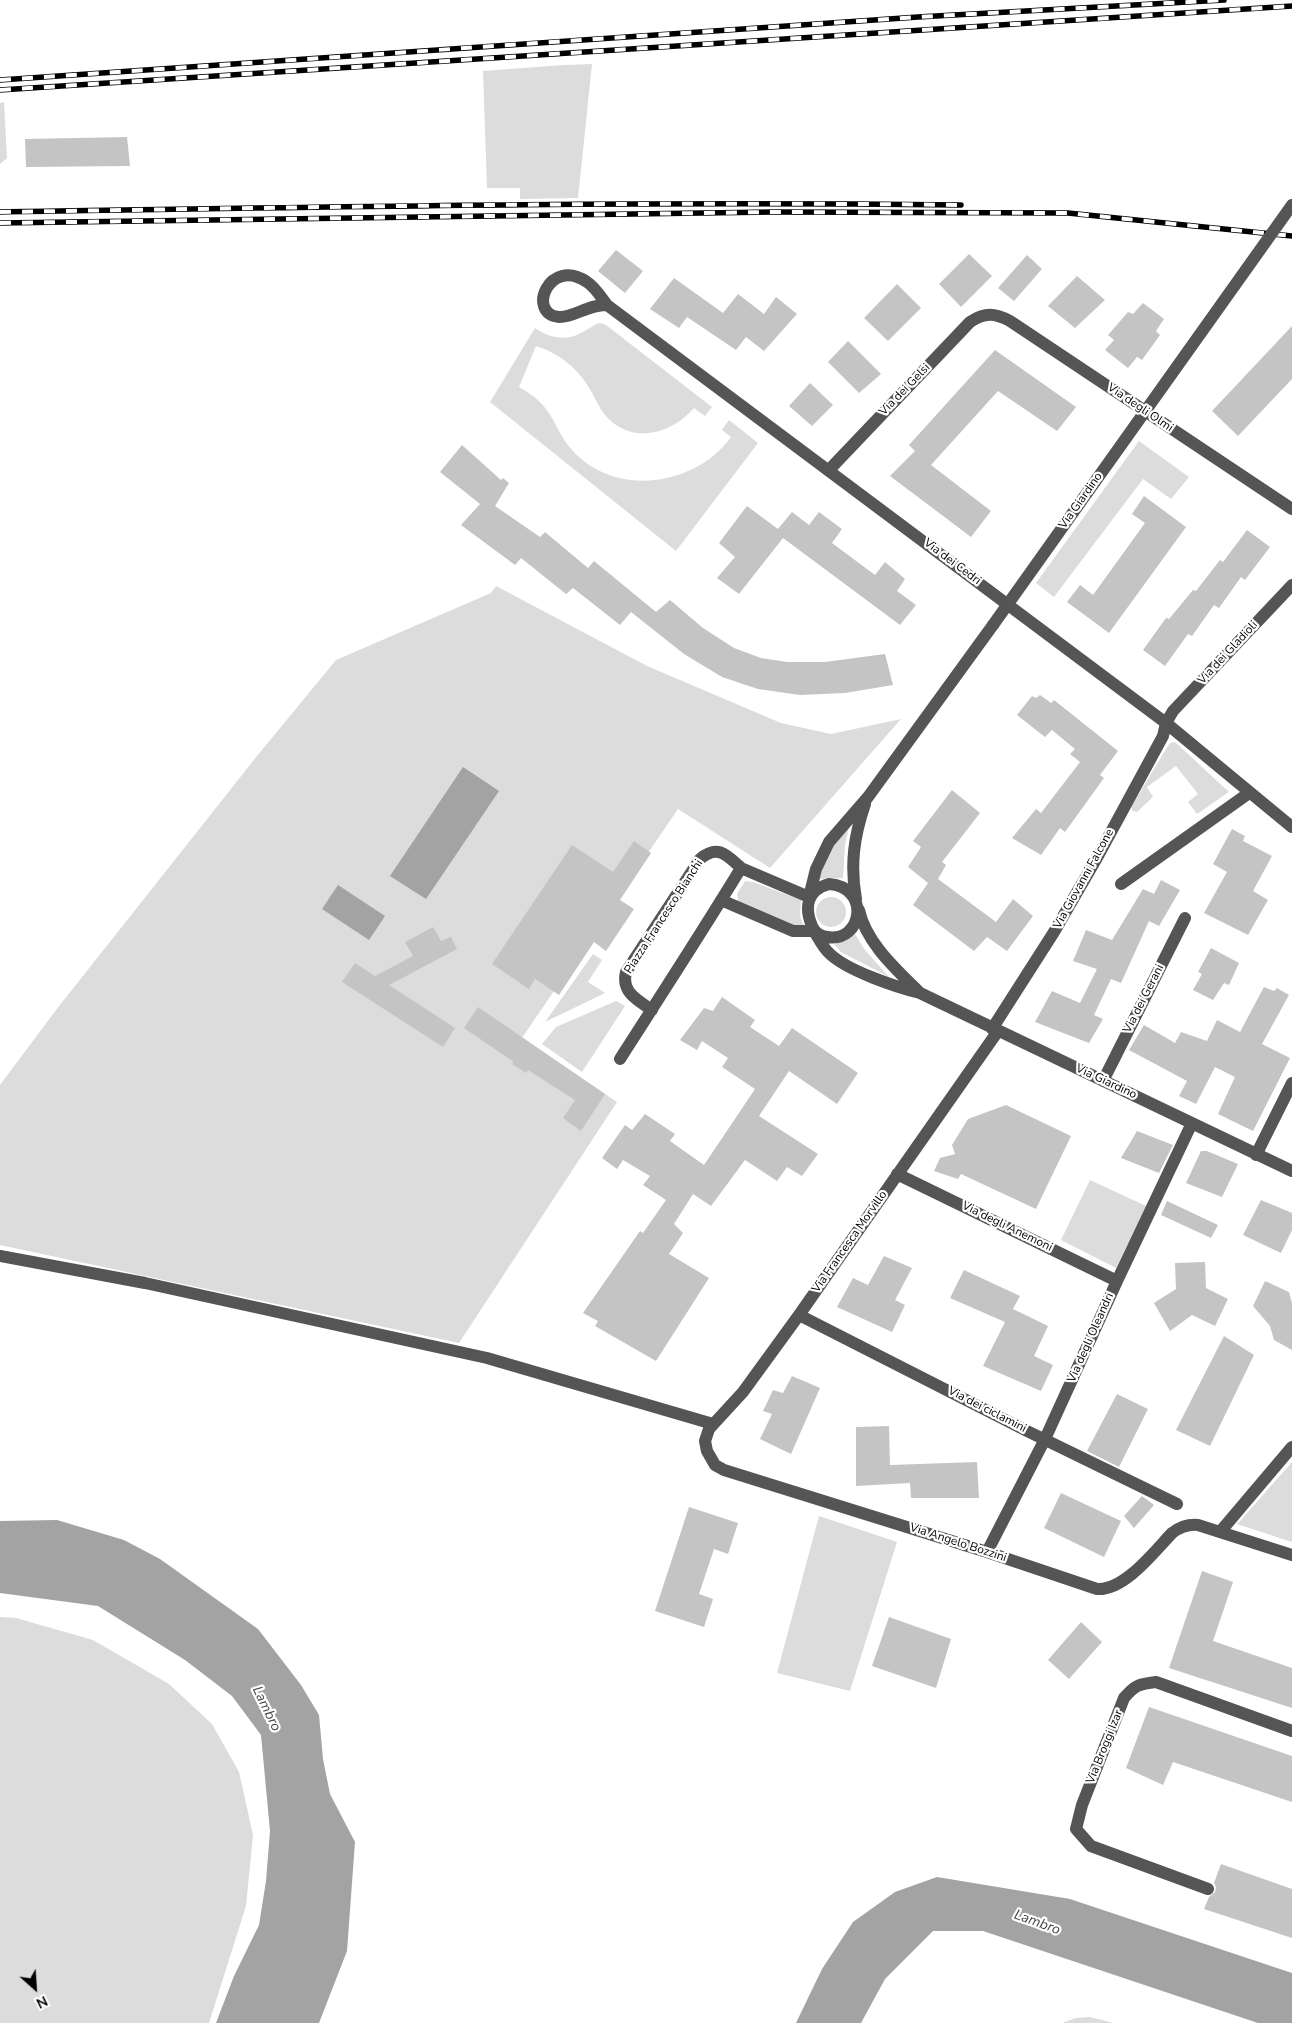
<!DOCTYPE html>
<html>
<head>
<meta charset="utf-8">
<style>
  body { margin:0 }
  #map { position:relative; width:1292px; height:2023px; overflow:hidden; background:#fff; font-family:"Nunito Sans",sans-serif }
  canvas { display:block }
  .north { position:absolute; left:10px; top:1963px; width:50px; height:50px; -webkit-text-stroke:4px #fff; paint-order:stroke; rotate:154deg; font-size:14px; font-weight:700; line-height:20px; text-align:center; color:#000 }
  .north::after { content:''; display:block; margin:auto; width:18px; height:22px; background:#000; clip-path:polygon(50% 0,100% 100%,50% 72%,0 100%) }
</style>
</head>
<body>
<div id="map">
<canvas width="1292" height="2023"></canvas>
<div class="north">N</div>
</div>
<script>
const context = document.querySelector('canvas').getContext('2d');
context.lineJoin = 'round';
function fill(path, color) {
  context.fillStyle = color;
  context.fill(path, 'evenodd');
}
function trace(path, color, width, dash) {
  context.strokeStyle = color;
  context.lineWidth = width;
  context.lineCap = dash ? 'butt' : 'round';
  context.setLineDash(dash || []);
  context.stroke(path);
}
function label(font, color, halo, rows, align = 'center') {
  context.font = font + ' "Nunito Sans",sans-serif';
  context.lineWidth = 4.5;
  context.setLineDash([]);
  context.textBaseline = 'middle';
  context.strokeStyle = halo;
  context.fillStyle = color;
  for (const [text, x, y, turn = 0] of rows) {
    context.save();
    context.translate(x, y);
    context.rotate((+turn || 0) * Math.PI / 180);
    context.textAlign = isNaN(turn) ? turn : align;
    if (halo) context.strokeText(text, 0, 0);
    context.fillText(text, 0, 0);
    context.restore();
  }
}
fill(new Path2D(`
  M592,64L578,198L520,199V188H487L483,71L564,65Z
  M4,102L7,158L0,164V103Z
  M600,323L606,325L712,407L705,416L694,408C674,431 639,444 612,422C602,414 597,402 591,391C579,369 559,353 536,346L519,387C529,393 539,399 546,409C556,422 561,439 573,451C616,498 696,486 731,437L722,430L729,420L758,443L676,551L490,402L535,328C550,338 566,342 583,332C589,329 593,325 600,323Z
  M1139,441L1189,477L1171,499L1143,479L1054,597L1036,583Z
  M496,586L647,666L781,723L831,734L901,719L770,868L678,809L522,1038L617,1102L459,1343L0,1245V1085L56,1010L257,756L336,660L491,593Z
  M1175,742L1229,792L1197,814L1188,802L1198,794L1176,766L1147,787L1153,797L1137,812L1133,811L1131,807L1166,749L1170,743Z
  M850,823L845,845L843,878L817,879L822,860Z
  M745,881L753,882L801,900L800,916L804,926H796L738,901L737,894Z
  M816 912a15 15 0 1 1 30 0a15 15 0 1 1-30 0Z
  M855,934L865,950L889,977L841,952L834,944L845,941Z
  M593,954L602,960L588,982L605,993L545,1022Z
  M616,1001L625,1006L582,1072L542,1044L556,1027Z
  M1090,1180L1146,1206L1116,1268L1061,1240Z
  M1292,1462V1542L1237,1524L1240,1521Z
  M819,1516L897,1542L850,1691L777,1673Z
  M0,1617L16,1618L93,1640L169,1684L212,1724L239,1772L253,1835L246,1906L209,2023H0Z
  M1090,2017L1114,2023H1062L1076,2018Z`), '#dcdcdc');
fill(new Path2D(`
  M463,767L499,791L426,899L390,876Z
  M338,885L385,916L369,940L322,909Z
  M57,1520L124,1540L160,1559L258,1629L301,1685L319,1715L323,1759L330,1794L355,1842L347,1951L319,2023H216L234,1976L259,1925L266,1881L270,1831L261,1735L232,1696L185,1660L98,1606L0,1593V1521Z
  M937,1877L1070,1899L1292,1973V2023H1258L983,1931H933L885,1979L861,2023H796L822,1969L853,1922L895,1892Z`), '#a3a3a3');
fill(new Path2D(`
  M127,137L130,166L26,167L25,139Z
  M616,250L643,271L625,293L598,271Z
  M969,254L992,276L961,307L939,284Z
  M1027,255L1042,269L1014,301L998,288Z
  M1077,276L1105,300L1075,328L1048,306Z
  M674,278L723,313L738,294L764,314L776,297L797,314L764,351L746,337L736,350L687,317L679,328L650,309Z
  M897,284L921,308L888,341L864,318Z
  M1143,303L1164,319L1156,331L1160,335L1142,360L1137,357L1128,368L1105,350L1114,340L1108,335L1128,312L1133,314Z
  M1292,326V379L1238,436L1212,411Z
  M848,341L881,374L859,393L828,362Z
  M995,350L1076,407L1057,431L998,391L931,465L991,511L971,537L890,476L915,451L909,445Z
  M810,383L833,405L812,426L789,406Z
  M462,445L501,480L503,478L509,483L495,506L540,537L545,532L588,568L594,561L656,612L670,600L703,628L734,648L761,658L787,662H825L885,654L893,685L845,693L800,695L758,689L722,677L684,654L631,612L620,625L573,588L566,594L521,558L515,565L461,525L480,504L440,472Z
  M1144,496L1186,527L1109,633L1067,602L1080,585L1093,595L1145,523L1132,514Z
  M747,506L778,529L792,512L809,525L819,512L842,529L832,543L875,575L885,562L905,579L897,591L916,605L900,625L783,538L739,594L717,578L735,557L719,543Z
  M1247,530L1270,547L1245,580L1241,577L1219,608L1214,605L1192,636L1188,634L1165,666L1143,650L1166,618L1169,619L1193,590L1196,591L1220,560L1223,562Z
  M1040,695L1051,703L1054,700L1118,751L1100,775L1104,778L1065,832L1060,828L1041,855L1012,838L1036,809L1041,813L1080,762L1070,754L1075,749L1052,730L1045,737L1017,715L1032,696L1036,698Z
  M952,790L980,813L942,862L946,865L938,879L996,922L1013,899L1033,916L1007,951L987,937L974,951L913,905L928,883L908,867L921,847L913,841Z
  M1232,829L1245,836L1243,841L1272,856L1253,891L1268,900L1248,935L1204,913L1227,872L1213,864Z
  M634,841L651,853L620,900L634,909L606,951L594,942L559,995L535,979L529,989L492,964L572,845L613,872Z
  M1161,880L1180,890L1159,926L1149,921L1121,983L1111,979L1094,1015L1103,1019L1089,1043L1035,1022L1052,991L1080,1003L1097,969L1073,961L1086,930L1112,940L1143,889L1154,894Z
  M433,927L441,941L451,937L457,949L389,985L455,1028L443,1047L342,982L355,963L375,976L413,956L405,942Z
  M1211,948L1239,963L1229,985L1224,983L1213,1000L1193,990L1202,974L1198,972Z
  M1264,987L1274,991L1277,988L1289,995L1262,1044L1290,1058L1253,1131L1218,1114L1235,1077L1215,1067L1196,1104L1179,1096L1187,1081L1129,1050L1144,1025L1175,1043L1181,1032L1207,1041L1217,1020L1240,1032Z
  M722,997L755,1020L750,1027L779,1046L792,1028L858,1073L837,1104L789,1071L759,1116L818,1154L802,1176L787,1167L777,1181L745,1160L711,1206L693,1194L674,1224L683,1233L669,1254L709,1278L656,1361L595,1326L598,1321L583,1313L640,1231L643,1233L666,1200L643,1185L650,1176L623,1160L617,1169L602,1158L625,1125L632,1130L645,1114L675,1134L670,1141L704,1165L755,1089L722,1067L728,1058L702,1041L697,1050L680,1040L704,1008L713,1011Z
  M478,1007L605,1094L581,1131L563,1118L575,1100L528,1070L526,1073L512,1064L514,1062L464,1028Z
  M1006,1105L1071,1136L1036,1209L961,1174L958,1179L934,1171L940,1158L955,1154L952,1145L968,1119Z
  M1137,1131L1173,1145L1159,1173L1121,1158Z
  M1201,1151H1207L1238,1164L1222,1197L1186,1183Z
  M1261,1200L1292,1213V1230L1281,1253L1243,1235Z
  M1167,1201L1218,1225L1211,1238L1161,1215Z
  M884,1256L912,1268L895,1300L905,1305L892,1332L837,1307L853,1278L868,1285Z
  M1205,1262L1206,1288L1228,1299L1215,1326L1192,1315L1170,1331L1154,1303L1176,1289L1175,1263Z
  M964,1270L1020,1296L1013,1309L1048,1326L1034,1356L1053,1365L1041,1391L983,1366L1005,1322L950,1298Z
  M1265,1281L1289,1292L1292,1303V1350L1274,1340L1270,1326L1253,1306Z
  M1224,1336L1254,1355L1210,1446L1176,1430Z
  M792,1376L820,1388L791,1454L760,1439L772,1414L763,1411L773,1390L783,1393Z
  M1117,1394L1148,1409L1119,1467L1087,1451Z
  M889,1426L890,1465L977,1462L979,1498H911L910,1483L856,1486V1427Z
  M1061,1493L1121,1521L1104,1557L1044,1528Z
  M1142,1496L1154,1505L1134,1528L1124,1516Z
  M689,1507L738,1523L728,1554L714,1549L699,1594L713,1599L704,1627L655,1611Z
  M1202,1571L1233,1582L1213,1641L1292,1668V1708L1169,1668Z
  M889,1617L951,1639L936,1688L872,1666Z
  M1081,1622L1102,1642L1069,1679L1048,1660Z
  M1149,1707L1292,1756V1802L1173,1762L1163,1785L1126,1768Z
  M1221,1864L1292,1889V1938L1204,1909L1209,1897L1215,1892L1216,1887L1214,1883Z`), '#c4c4c4');
trace(new Path2D(`
  M607,305C589,304 573,318 559,317C526,314 549,256 587,282C595,287 601,297 607,305L1166,723L1292,827
  M829,470L970,322C985,312 995,313 1010,321L1292,509
  M741,868L809,897L816,869L829,842L868,797L993,625
  M829,884C871,887 863,943 827,937C821,936 815,933 812,926C804,907 807,890 829,884Z
  M1121,884L1249,793
  M856,899C850,865 854,836 865,804
  M721,900L793,931H814C819,939 823,948 830,954C848,971 896,987 920,993L1292,1171
  M859,910C866,943 897,970 920,993
  M992,1029L1054,932L1098,856L1163,736L1166,723L1173,711L1292,585
  M998,1031L799,1315L743,1392L709,1429L705,1441L707,1451L715,1465L724,1470L987,1552L1097,1589C1124,1591 1154,1552 1172,1533C1180,1527 1188,1524 1198,1525L1292,1555
  M620,1059C661,995 702,932 741,868C727,855 718,844 700,859L626,972C621,992 637,1000 652,1010
  M1103,1081L1185,918
  M1256,1155L1292,1083
  M897,1174L1117,1281
  M0,1256L145,1283L487,1358L713,1424
  M799,1315L1025,1430L1177,1504
  M1220,1532L1292,1447
  M987,1552L1045,1439L1117,1281L1192,1123
  M1208,1889L1091,1846L1076,1829L1082,1805L1124,1698C1135,1685 1139,1684 1156,1682L1292,1731`), '#555', 12);
const rail = new Path2D(`
  M0,80L918,17L1224,0
  M0,90L1292,6
  M0,212C320,207 640,201 961,205
  M0,223L773,212L1068,213L1292,236`);
trace(rail, '#000', 5.5);
trace(rail, '#fff', 4, [11]);
trace(new Path2D(`
  M993,625L1292,205`), '#555', 12);
label('12px', '#000', '#fff', [
  ["Via dei Gelsi",905,390,-46],
  ["Via degli Olmi",1140,408,34],
  ["Via Giardino",1081,501,-55],
  ["Via dei Cedri",952,562,37],
  ["Via dei Gladioli",1228,653,-47],
  ["Via Giovanni Falcone",1084,879,-61],
  ["Piazza Francesco Bianchi",664,917,-57],
  ["Via dei Gerani",1144,999,-63],
  ["Via Giardino",1106,1082,25],
  ["Via degli Anemoni",1007,1227,26],
  ["Via Francesca Morvillo",850,1242,-55],
  ["Via degli Oleandri",1091,1338,-66],
  ["Via dei ciclamini",987,1410,27],
  ["Via Angelo Bozzini",958,1543,18],
  ["Via Broggi Izar",1105,1747,-68]
]);
label('italic 14px', '#444', '#fff', [
  ["Lambro",266,1709,64],
  ["Lambro",1037,1923,20]
]);
</script>
</body>
</html>
